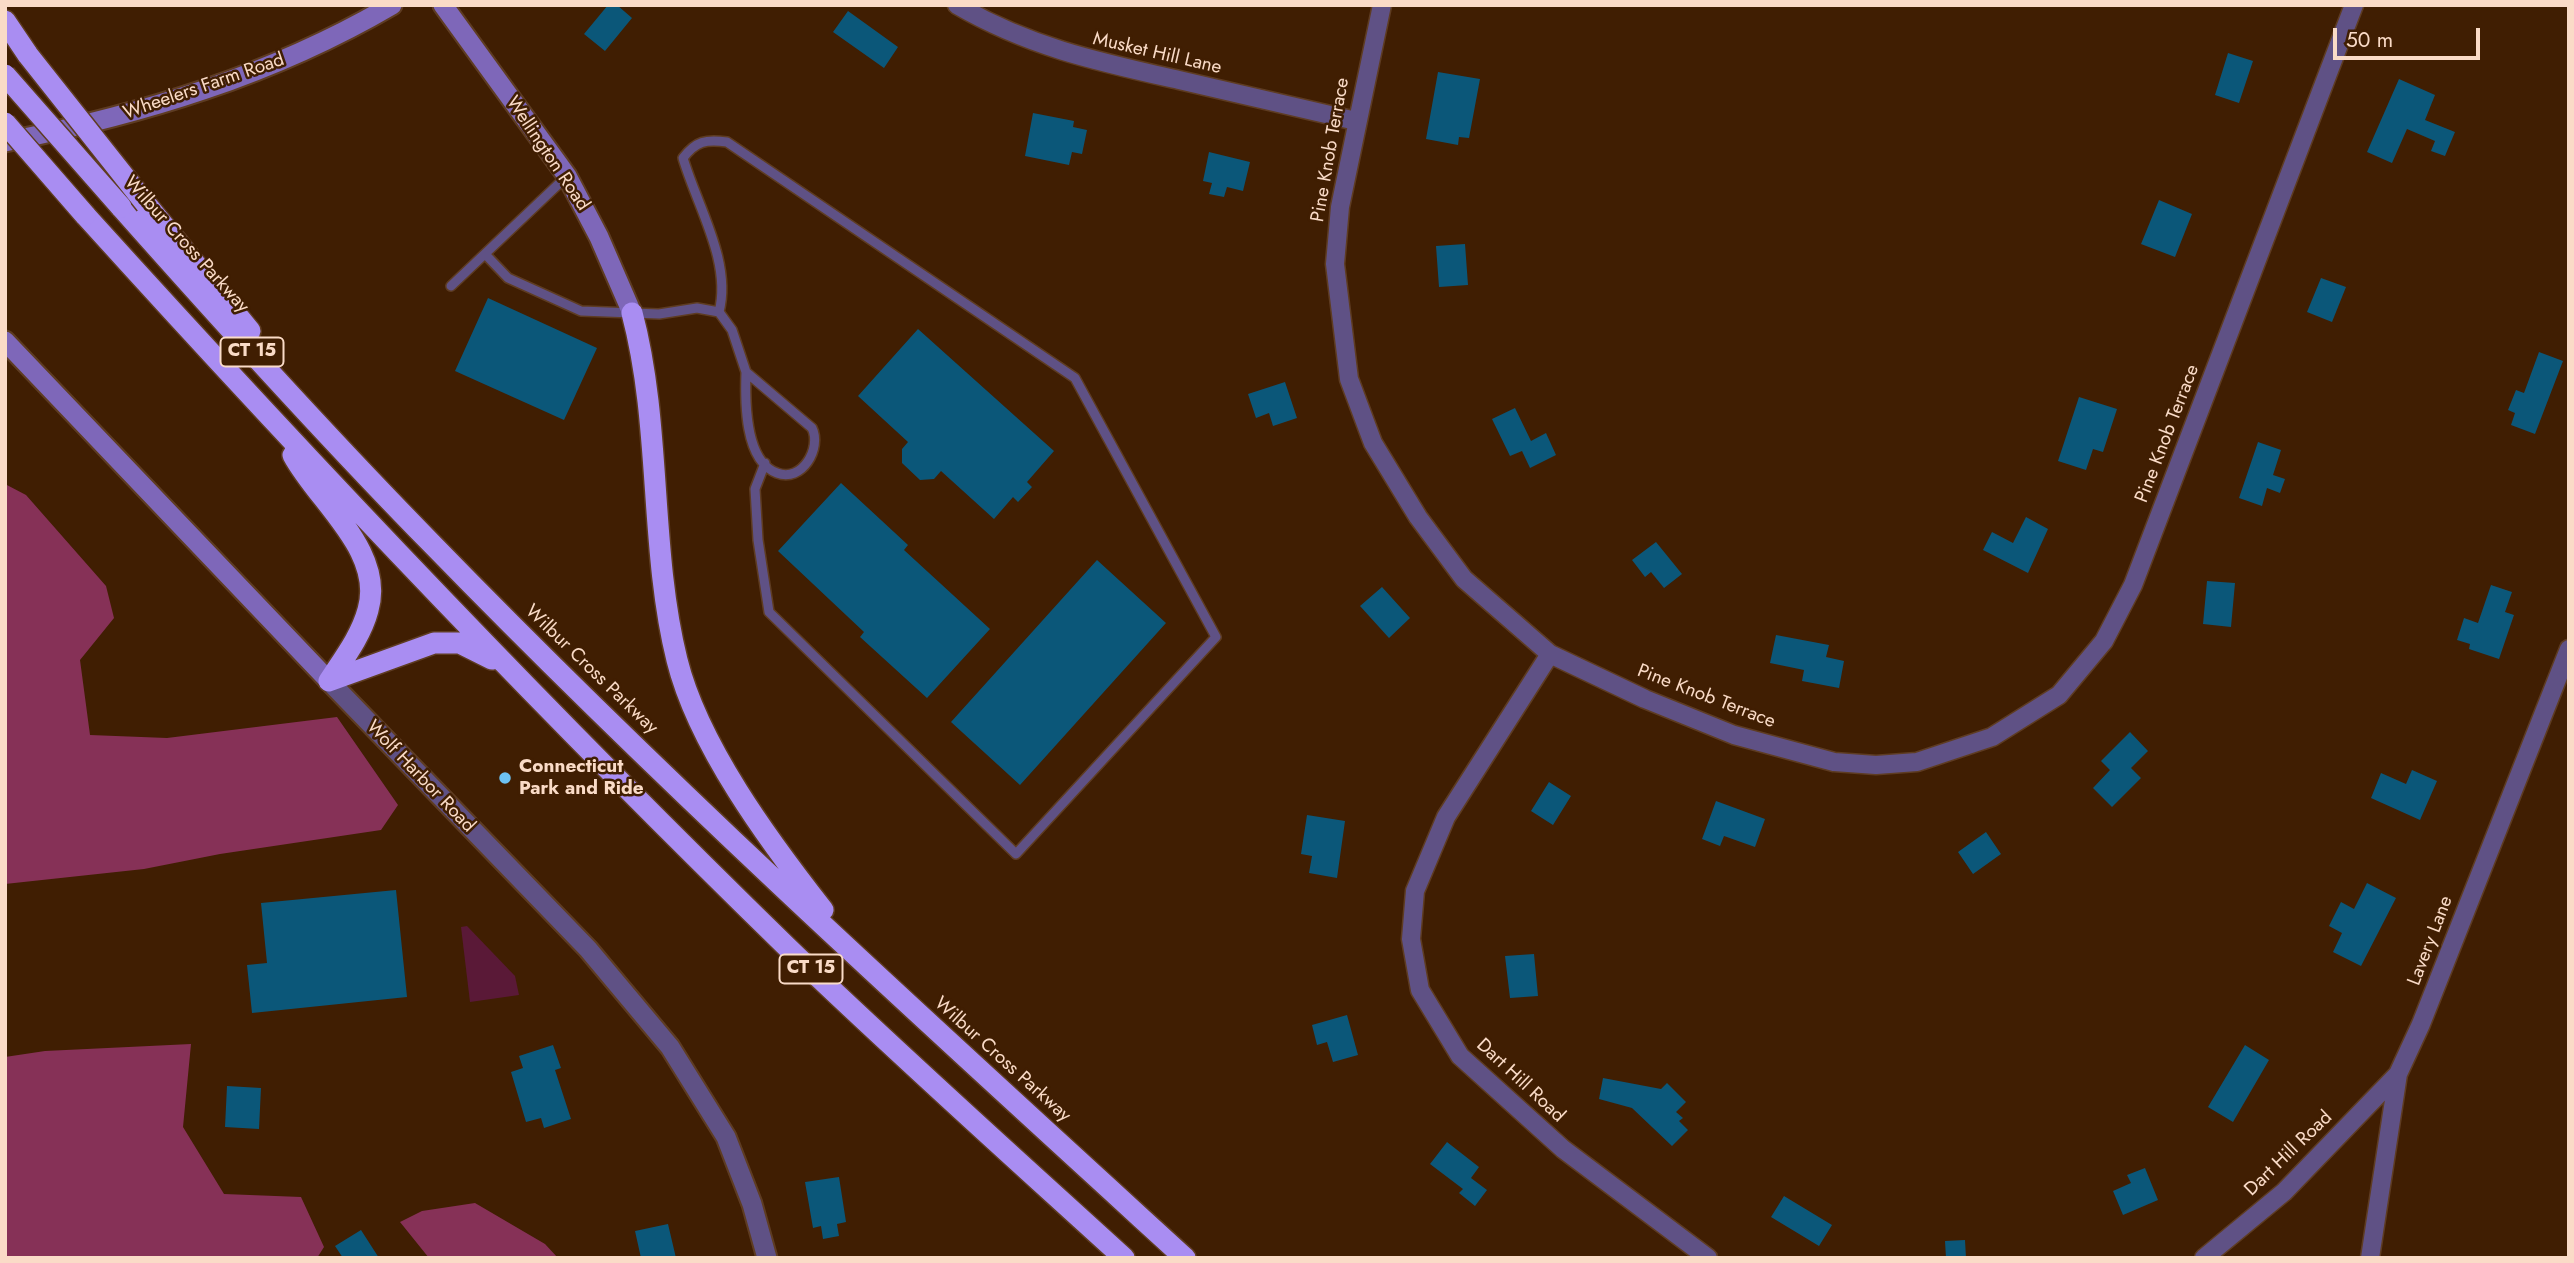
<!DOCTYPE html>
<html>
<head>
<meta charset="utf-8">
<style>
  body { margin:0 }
  #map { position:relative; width:2574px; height:1263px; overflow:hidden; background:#401e02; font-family:Jost,sans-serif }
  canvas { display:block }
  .frame { position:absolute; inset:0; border:7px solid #fadbc7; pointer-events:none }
  .scale { position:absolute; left:2333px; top:28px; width:147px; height:32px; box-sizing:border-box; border:4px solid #fadbc7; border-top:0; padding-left:9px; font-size:21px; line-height:24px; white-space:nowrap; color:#fadbc7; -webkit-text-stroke:5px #401e02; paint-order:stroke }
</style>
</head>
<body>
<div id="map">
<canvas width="2574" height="1263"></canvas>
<div class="frame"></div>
<div class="scale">50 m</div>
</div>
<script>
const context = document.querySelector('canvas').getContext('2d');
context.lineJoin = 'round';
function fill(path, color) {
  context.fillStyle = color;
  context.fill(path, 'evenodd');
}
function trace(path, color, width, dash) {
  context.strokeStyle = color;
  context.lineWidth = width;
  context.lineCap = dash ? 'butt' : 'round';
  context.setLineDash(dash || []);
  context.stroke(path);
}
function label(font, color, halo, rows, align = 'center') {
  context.font = font + ' Jost,sans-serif';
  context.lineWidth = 5;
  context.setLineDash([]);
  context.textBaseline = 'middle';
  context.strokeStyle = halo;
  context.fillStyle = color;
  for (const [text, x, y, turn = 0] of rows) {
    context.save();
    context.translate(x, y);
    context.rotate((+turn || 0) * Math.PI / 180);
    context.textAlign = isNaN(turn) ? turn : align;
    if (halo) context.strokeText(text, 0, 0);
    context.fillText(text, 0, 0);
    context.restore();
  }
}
fill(new Path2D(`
  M467,926L515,976L519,995L470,1002L461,927Z`), '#5a1937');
fill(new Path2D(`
  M5,484L26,495L106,586L114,618L80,660L90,735L167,738L337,717L398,805L381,830L220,854L144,869L5,884Z
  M191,1044L183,1127L224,1194L301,1197L324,1247L317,1258H5V1057L45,1051Z
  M475,1203L545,1244L558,1258H429L400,1222L422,1211Z`), '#863157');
fill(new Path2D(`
  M608,5H617L632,18L605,51L584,34Z
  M848,11L898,47L884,68L833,32Z
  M2228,53L2253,61L2239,103L2215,95Z
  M1438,72L1480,79L1469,138L1459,137L1458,145L1426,139Z
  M2399,79L2435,95L2425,120L2455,132L2445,156L2431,151L2435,141L2407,129L2392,163L2367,152Z
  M1033,113L1074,121L1073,127L1087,130L1082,154L1072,152L1069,165L1025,156Z
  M1209,152L1250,162L1243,191L1227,187L1224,197L1209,194L1212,183L1203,181Z
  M2159,200L2192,214L2175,257L2141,244Z
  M1465,244L1468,285L1439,287L1436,246Z
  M2321,278L2346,287L2332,322L2307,312Z
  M488,298L597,348L564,420L455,371Z
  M918,329L1054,451L1027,482L1032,487L1018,502L1013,497L994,519L941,471L934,479L920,480L902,463V449L908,442L858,396Z
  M2539,352L2563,361L2535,434L2511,425L2515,413L2508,410L2516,390L2524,393Z
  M1285,382L1297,418L1273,426L1269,413L1256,418L1248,394Z
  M2079,397L2117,409L2103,452L2093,449L2086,470L2058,461Z
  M1515,408L1531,441L1546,433L1556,455L1530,468L1522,451L1510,456L1492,419Z
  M2258,442L2281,450L2273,475L2285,479L2280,493L2267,488L2262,506L2239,498Z
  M841,483L908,545L904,550L990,629L927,698L860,637L864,632L778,551Z
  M2026,517L2048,529L2028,573L1983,550L1992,532L2013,543Z
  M1656,542L1682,574L1664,588L1651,572L1645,577L1632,560Z
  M1097,560L1166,623L1020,785L951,722Z
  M2207,581L2235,583L2231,627L2203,624Z
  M2491,585L2512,592L2505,612L2514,615L2499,659L2469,649L2470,644L2457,640L2464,618L2478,623Z
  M1382,587L1410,618L1389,638L1360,606Z
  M1776,635L1829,645L1826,657L1844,661L1839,688L1802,681L1804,670L1770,663Z
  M2130,732L2148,751L2131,768L2141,778L2112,807L2093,788L2110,770L2101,761Z
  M2412,770L2437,781L2420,820L2371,798L2381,773L2406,784Z
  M1549,782L1571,796L1553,825L1531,811Z
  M1716,801L1765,819L1755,847L1724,836L1720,846L1702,839Z
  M1307,815L1345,821L1337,878L1309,873L1312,856L1301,854Z
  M1986,832L2001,854L1973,874L1958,852Z
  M2367,883L2396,898L2361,966L2333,952L2342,933L2329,926L2341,902L2354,909Z
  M396,890L407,997L252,1013L247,965L267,963L261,903Z
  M1534,954L1538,996L1510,998L1505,956Z
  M1347,1015L1358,1055L1333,1062L1327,1042L1317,1045L1312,1025Z
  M553,1045L561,1068L555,1070L571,1119L544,1128L541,1118L526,1122L511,1072L523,1068L519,1056Z
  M2245,1045L2269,1060L2233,1122L2208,1107Z
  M1603,1078L1661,1089L1667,1083L1686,1102L1676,1112L1683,1118L1679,1121L1688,1130L1672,1146L1632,1108L1599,1099Z
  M227,1086L261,1088L259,1129L225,1127Z
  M1447,1142L1479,1167L1471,1178L1487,1190L1475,1206L1459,1193L1463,1189L1430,1164Z
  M2145,1168L2158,1200L2123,1215L2113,1191L2131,1183L2127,1175Z
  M839,1177L846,1222L837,1224L839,1236L823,1239L821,1226L813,1228L805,1182Z
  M1784,1196L1832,1225L1819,1246L1771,1217Z
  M668,1224L676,1258H641L635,1231Z
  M361,1230L379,1258H343L335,1246Z
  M1965,1240L1966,1258H1946L1945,1241Z`), '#0b5779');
const service = new Path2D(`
  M485,254L508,278L581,311L659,314L697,308L719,312L732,330L746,372L812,428C822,448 802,483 777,473C744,461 745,400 746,372
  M451,286L567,176
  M719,312C732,262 697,206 683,158C696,141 706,139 727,142L1075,378L1216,637L1016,854L769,612L758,540L755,489L765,463`);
const minor = new Path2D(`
  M957,5C1029,47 1099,62 1179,80C1238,94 1297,107 1356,121
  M1382,5L1340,207L1335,264L1349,379L1373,443L1418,517L1464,579L1550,654L1645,699L1734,735L1834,762L1876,765L1917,762L1992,737L2059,695L2104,641L2133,585L2354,5
  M1550,654L1446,817L1415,891L1411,939L1420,990L1460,1056L1563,1149L1708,1258
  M2204,1258L2284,1192L2398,1074
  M2370,1258L2398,1074L2421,1024L2569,649`);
const tertiary = new Path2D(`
  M329,681L588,949L670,1047L726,1137L752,1204L767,1258`);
const secondary = new Path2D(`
  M443,5L567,176L599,237L632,313
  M5,142C142,114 271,76 392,5
  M5,341L329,681`);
const motorway = new Path2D(`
  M5,21L28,55
  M146,204L250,331
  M121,207C222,321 325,435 432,544C673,792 930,1025 1185,1258
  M85,215C312,466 545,711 787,947C897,1053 1011,1155 1124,1258
  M632,313C662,426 649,547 677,660C698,745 769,841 823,910
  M293,455C318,502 385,551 368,610C361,636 344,658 329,681
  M329,681L434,643H460L492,659`);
trace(service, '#5e3c22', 12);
trace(minor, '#5e3c22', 21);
trace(tertiary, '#5e3c22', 23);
trace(secondary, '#5e3c22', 23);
trace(motorway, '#5e3c22', 24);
trace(service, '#5f5185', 9);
trace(minor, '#5f5185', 18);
trace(tertiary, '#5f5185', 19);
trace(secondary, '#7e67b9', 19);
trace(motorway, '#a98df2', 21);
const motorwayBridge = new Path2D(`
  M28,55L146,204
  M5,75L121,207
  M5,123L85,215`);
trace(motorwayBridge, '#5e3c22', 24, []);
trace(motorwayBridge, '#a98df2', 21);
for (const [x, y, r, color] of [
  [505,778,7,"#6dc2f3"]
]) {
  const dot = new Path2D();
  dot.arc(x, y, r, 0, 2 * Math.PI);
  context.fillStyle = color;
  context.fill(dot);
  trace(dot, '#401e02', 2.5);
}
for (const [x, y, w] of [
  [252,352,63],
  [811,969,63]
]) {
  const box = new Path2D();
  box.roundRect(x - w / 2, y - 14.5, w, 29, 5);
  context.fillStyle = '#401e02';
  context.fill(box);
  trace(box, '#fadbc7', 2);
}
label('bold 18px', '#fadbc7', null, [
  ["CT 15",252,352],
  ["CT 15",811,969]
]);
label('19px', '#fadbc7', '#401e02', [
  ["Musket Hill Lane",1157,54,13],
  ["Wheelers Farm Road",204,87,-19],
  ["Pine Knob Terrace",1331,150,-80],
  ["Wellington Road",547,154,56],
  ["Wilbur Cross Parkway",186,245,48],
  ["Pine Knob Terrace",2168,434,-69],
  ["Wilbur Cross Parkway",591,670,44],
  ["Pine Knob Terrace",1706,697,21],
  ["Wolf Harbor Road",420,777,46],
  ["Lavery Lane",2431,941,-69],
  ["Wilbur Cross Parkway",1002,1060,42],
  ["Dart Hill Road",1520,1081,43],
  ["Dart Hill Road",2289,1154,-44]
]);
label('bold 19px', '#fadbc7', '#401e02', [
  ["Connecticut",519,767],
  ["Park and Ride",519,789]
], 'left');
</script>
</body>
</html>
